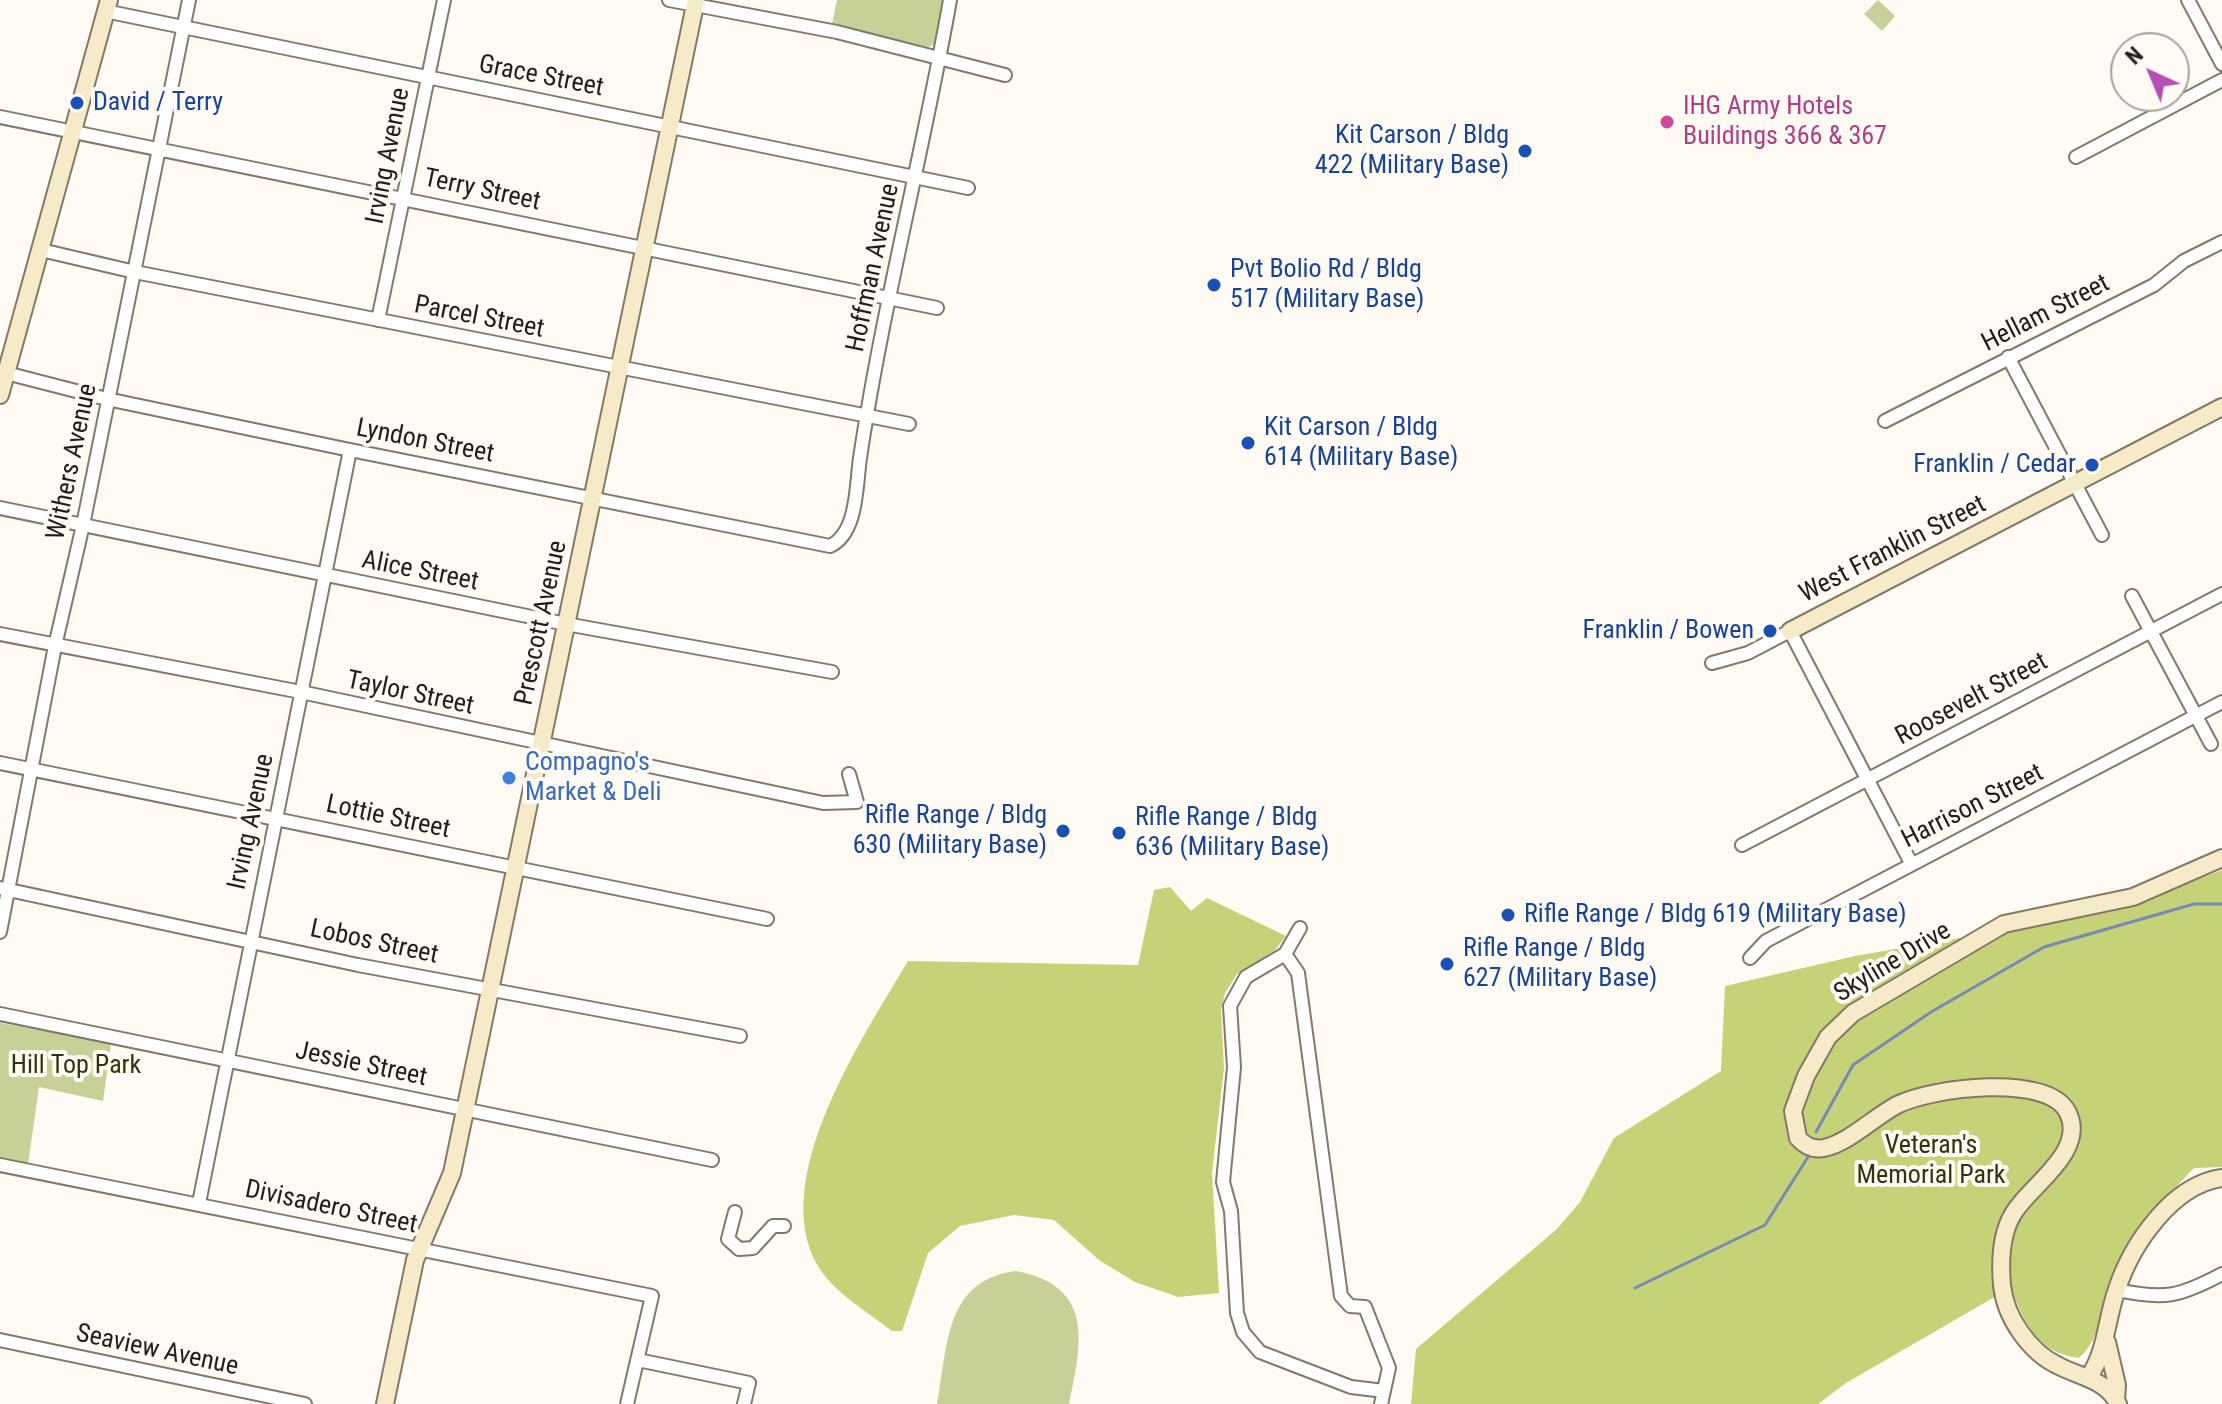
<!DOCTYPE html>
<html>
<head>
<meta charset="utf-8">
<style>
  body { margin:0 }
  #map { position:relative; width:2222px; height:1404px; overflow:hidden; background:#fffaf3; font-family:"Roboto Condensed",sans-serif }
  canvas { display:block }
  .north { position:absolute; left:2110px; top:32px; width:80px; height:80px; box-sizing:border-box; background:#fffaf3; border:2px solid #a7a29b; border-radius:50%; rotate:316deg; font-size:22px; font-weight:700; line-height:32px; text-align:center; color:#221d17 }
  .north::after { content:''; display:block; margin:auto; width:28px; height:36px; background:#b54fb4; clip-path:polygon(50% 0,100% 100%,50% 72%,0 100%) }
</style>
</head>
<body>
<div id="map">
<canvas width="2222" height="1404"></canvas>
<div class="north">N</div>
</div>
<script>
const context = document.querySelector('canvas').getContext('2d');
context.lineJoin = 'round';
function fill(path, color) {
  context.fillStyle = color;
  context.fill(path, 'evenodd');
}
function trace(path, color, width, dash) {
  context.strokeStyle = color;
  context.lineWidth = width;
  context.lineCap = dash ? 'butt' : 'round';
  context.setLineDash(dash || []);
  context.stroke(path);
}
function label(font, color, halo, rows, align = 'center') {
  context.font = font + ' "Roboto Condensed",sans-serif';
  context.lineWidth = 8;
  context.setLineDash([]);
  context.textBaseline = 'middle';
  context.strokeStyle = halo;
  context.fillStyle = color;
  for (const [text, x, y, turn = 0] of rows) {
    context.save();
    context.translate(x, y);
    context.rotate((+turn || 0) * Math.PI / 180);
    context.textAlign = isNaN(turn) ? turn : align;
    if (halo) context.strokeText(text, 0, 0);
    context.fillText(text, 0, 0);
    context.restore();
  }
}
fill(new Path2D(`
  M837,0H944L935,44L928,47L832,24Z
  M1878,0L1895,16L1882,31L1864,14Z
  M0,1023L111,1043L103,1101L39,1087L28,1164L0,1158Z
  M1016,1271C1095,1286 1082,1343 1069,1404H937C948,1347 944,1280 1016,1271Z`), '#c7d197');
fill(new Path2D(`
  M2222,870V1167L2194,1168C2161,1201 2132,1243 2112,1286C2099,1311 2101,1339 2079,1358C2036,1352 2027,1325 2010,1288L1846,1383L1818,1404H1411L1416,1349L1557,1229L1580,1202L1614,1138L1721,1071L1725,986L1855,956L2111,912Z
  M1170,887L1191,911L1207,898L1286,936L1275,950L1237,974L1225,993L1221,1009L1224,1068L1212,1173L1219,1293L1178,1297L1135,1282L1099,1260L1054,1220L1014,1215L960,1226L928,1253L902,1331H892C868,1312 833,1292 818,1266C767,1179 864,1036 908,961L1138,965L1154,890Z`), '#c5d278');
trace(new Path2D(`
  M1816,1132L1853,1065L1931,1012L2044,947L2194,904H2222
  M1635,1288L1765,1225L1808,1157`), '#778ab3', 3);
const street = new Path2D(`
  M669,0L837,32L1005,75
  M2188,0L2222,64
  M105,11L968,188
  M0,117L937,308
  M2076,157L2222,80
  M41,250L135,272L909,424
  M378,320L444,0
  M2008,357L2102,535
  M6,373L107,399L350,450L830,546C858,533 856,485 860,458C883,304 923,153 950,0
  M1885,421L2154,285L2184,261L2222,242
  M0,508L566,624L832,672
  M2132,596L2211,744
  M0,634L301,692L823,803L857,802L849,774
  M1712,663L1748,653L1790,631L1911,863
  M0,763L767,919
  M1742,845L2222,594
  M0,888L358,965L740,1036
  M1300,928L1285,954L1246,977L1230,1006L1234,1067L1223,1182L1231,1211L1237,1313L1243,1332L1260,1352L1351,1387L1384,1391
  M0,932L55,646L83,525L189,0
  M1285,954L1298,973L1341,1296L1350,1306L1365,1307L1389,1368L1381,1404
  M1750,958L1766,941L2222,702
  M0,1014L712,1160
  M0,1165L652,1296L627,1404
  M199,1203L350,450
  M735,1212L728,1239L739,1249L753,1248L773,1226H784
  M2117,1290C2164,1300 2179,1297 2222,1274
  M0,1340L305,1404
  M638,1360L749,1383L744,1404`);
const secondary = new Path2D(`
  M0,395L109,0
  M1790,631L2222,407
  M2107,1342L2117,1385L2116,1400
  M2089,1377C2107,1349 2106,1320 2117,1289C2132,1244 2172,1185 2222,1178
  M385,1404L415,1260L452,1173L696,0
  M2118,1404C2107,1380 2080,1377 2059,1366C2030,1353 2005,1317 2002,1285C2000,1262 2001,1234 2013,1214C2029,1186 2087,1152 2068,1113C2049,1072 1930,1088 1897,1105C1874,1117 1850,1142 1824,1148C1813,1150 1805,1146 1798,1138L1793,1111L1806,1076L1828,1037L1853,1013L2004,924L2133,897L2222,858`);
trace(street, '#847869', 16);
trace(secondary, '#847869', 20);
trace(street, '#fff', 12);
trace(secondary, '#f6ebc9', 16);
for (const [x, y, r, color] of [
  [77,103,8,"#1a4fb4"],
  [1667,122,8,"#d1479c"],
  [1525,151,8,"#1a4fb4"],
  [1214,285,8,"#1a4fb4"],
  [1248,443,8,"#1a4fb4"],
  [2092,465,8,"#1a4fb4"],
  [1770,631,8,"#1a4fb4"],
  [509,778,8,"#3f7fe0"],
  [1063,831,8,"#1a4fb4"],
  [1119,833,8,"#1a4fb4"],
  [1508,915,8,"#1a4fb4"],
  [1447,964,8,"#1a4fb4"]
]) {
  const dot = new Path2D();
  dot.arc(x, y, r, 0, 2 * Math.PI);
  context.fillStyle = color;
  context.fill(dot);
  trace(dot, '#fffaf3', 3);
}
label('26px', '#221d17', '#fffaf3', [
  ["Grace Street",541,77,11],
  ["Irving Avenue",389,156,-79],
  ["Terry Street",482,191,12],
  ["Hoffman Avenue",874,268,-78],
  ["Hellam Street",2046,314,-27],
  ["Parcel Street",479,318,11],
  ["Lyndon Street",425,442,11],
  ["Withers Avenue",73,462,-78],
  ["West Franklin Street",1893,550,-27],
  ["Alice Street",420,572,11],
  ["Prescott Avenue",542,623,-78],
  ["Taylor Street",410,694,12],
  ["Roosevelt Street",1972,700,-28],
  ["Harrison Street",1973,807,-27],
  ["Lottie Street",388,818,12],
  ["Irving Avenue",252,822,-78],
  ["Lobos Street",374,943,12],
  ["Skyline Drive",1893,963,-31],
  ["Jessie Street",361,1065,12],
  ["Divisadero Street",331,1208,12],
  ["Seaview Avenue",157,1351,12]
]);
label('26px', '#164399', '#fffaf3', [
  ["David / Terry",93,103],
  ["Kit Carson / Bldg",1509,136,"right"],
  ["422 (Military Base)",1509,166,"right"],
  ["Pvt Bolio Rd / Bldg",1230,270],
  ["517 (Military Base)",1230,300],
  ["Kit Carson / Bldg",1264,428],
  ["614 (Military Base)",1264,458],
  ["Franklin / Cedar",2076,465,"right"],
  ["Franklin / Bowen",1754,631,"right"],
  ["Rifle Range / Bldg",1047,816,"right"],
  ["630 (Military Base)",1047,846,"right"],
  ["Rifle Range / Bldg",1135,818],
  ["636 (Military Base)",1135,848],
  ["Rifle Range / Bldg 619 (Military Base)",1524,915],
  ["Rifle Range / Bldg",1463,949],
  ["627 (Military Base)",1463,979]
], 'left');
label('26px', '#b23c85', '#fffaf3', [
  ["IHG Army Hotels",1683,107],
  ["Buildings 366 & 367",1683,137]
], 'left');
label('26px', '#366cbe', '#fffaf3', [
  ["Compagno's",525,763],
  ["Market & Deli",525,793]
], 'left');
label('26px', '#2f340d', '#fffaf3', [
  ["Hill Top Park",76,1066],
  ["Veteran's",1931,1146],
  ["Memorial Park",1931,1176]
]);
</script>
</body>
</html>
